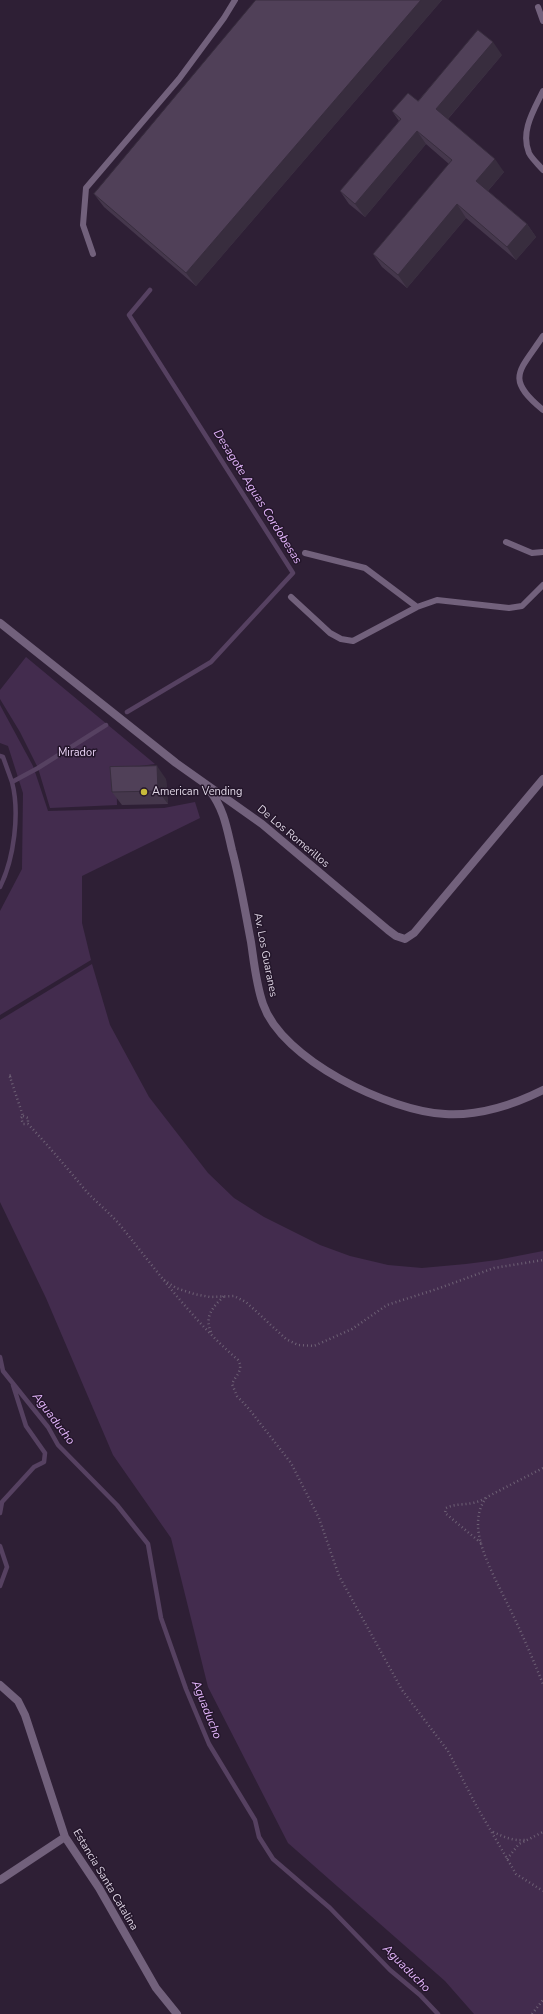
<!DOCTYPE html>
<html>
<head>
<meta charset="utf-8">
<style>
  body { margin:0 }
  canvas { display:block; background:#2e1f35 }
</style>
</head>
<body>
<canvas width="543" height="2014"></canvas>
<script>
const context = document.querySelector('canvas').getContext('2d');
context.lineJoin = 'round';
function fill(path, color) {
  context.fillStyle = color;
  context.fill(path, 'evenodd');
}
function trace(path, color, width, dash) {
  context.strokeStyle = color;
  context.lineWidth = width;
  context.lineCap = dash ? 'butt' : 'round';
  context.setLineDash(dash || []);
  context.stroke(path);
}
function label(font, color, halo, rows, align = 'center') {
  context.font = font + ' "Nunito Sans",sans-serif';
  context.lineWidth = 3;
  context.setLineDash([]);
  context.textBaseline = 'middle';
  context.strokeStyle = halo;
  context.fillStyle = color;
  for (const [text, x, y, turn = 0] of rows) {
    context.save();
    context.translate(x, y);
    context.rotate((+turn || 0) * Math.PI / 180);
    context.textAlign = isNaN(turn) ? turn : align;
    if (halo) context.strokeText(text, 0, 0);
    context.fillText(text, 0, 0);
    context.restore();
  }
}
fill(new Path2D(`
  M26,657L155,764L116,769L117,805L50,808L38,768L20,732L0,699V690Z
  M0,705L33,766L48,811L164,808L195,802L200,818L82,876V923L91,960L0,1015V911L22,869L23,793L8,746L0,743Z
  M92,964L110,1025L149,1097L208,1173L234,1198L264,1217L320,1245L350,1256L388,1265L422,1268L466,1264L497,1260L543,1251V2014H474L445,1981L288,1843L208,1687L171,1538L113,1455L46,1298L0,1202V1020Z`), '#432c4e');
trace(new Path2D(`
  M127,712L211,662L293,573L129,315L150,290
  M0,756L3,757L12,782L38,768L106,725
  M0,887C14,859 20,813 12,782
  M0,1357L3,1371L48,1427L58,1445L117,1505L148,1544L161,1618L186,1689L209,1744L255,1820L259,1837L273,1859L330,1908L390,1970L420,1995L438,2014
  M0,1513L2,1502L34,1467L44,1462L45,1453L26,1426L13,1385
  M0,1546L7,1567L0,1586`), '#564161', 4.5);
trace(new Path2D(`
  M10,1077L8,1076L12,1075L10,1077L23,1116L21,1118L23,1124H28C48,1145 67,1168 86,1191C97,1203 110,1213 120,1225C157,1271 193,1321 238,1360C244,1370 236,1375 232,1384L237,1396L249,1409L291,1463L319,1518L339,1576L402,1690L448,1751L477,1807L516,1874L543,1891
  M23,1116L28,1118V1124
  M164,1280L176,1288L194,1294L210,1297L234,1296L246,1302L286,1339L298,1345L314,1346L352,1329L387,1305L437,1289L494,1268L543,1260
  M211,1332C204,1316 213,1307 224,1296
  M543,1468L487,1497C480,1505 478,1515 478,1525C478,1549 498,1584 508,1605C521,1631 532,1657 543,1684
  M481,1543L445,1513L446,1508C458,1502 471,1507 485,1498
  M493,1832C504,1837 513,1841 525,1840
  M507,1859L519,1844L543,1832
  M532,2014L543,2000`), '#6e6175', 2.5, [1, 3]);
trace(new Path2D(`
  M538,7L543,21
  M543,91C534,110 520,131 529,153C532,159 539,165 543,170
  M93,254L83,225L86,188L179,79L224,18L235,0
  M543,336C520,371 504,378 543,410
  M506,542L532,553L543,552
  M305,553L365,568L417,607
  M291,597L330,633L341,639L353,641L417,607L437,600L509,608L522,606L543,585`), '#72617c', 6);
trace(new Path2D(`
  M0,623L176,763L262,824L388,930L396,936L405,939L414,933L543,779
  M210,791C224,809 227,829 232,850C240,880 245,911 251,942C254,962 256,984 263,1004C282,1060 389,1111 445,1114C479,1116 513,1105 543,1090
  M0,1685L18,1701L25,1715L65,1837L99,1888L156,1988L177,2014
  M0,1880L65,1837`), '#72617c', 8);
fill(new Path2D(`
  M256,0H442L196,286L104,207L94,194Z
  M502,55L448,119L504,172L488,191L527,224L536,237L516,260L466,218L407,288L382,267L373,254L449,164L426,144L365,217L349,204L340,191L399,121L392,111L418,101Z
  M166,779L168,804L122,805L112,792Z`), '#45374c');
fill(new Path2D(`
  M421,0H442L196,286L186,273Z
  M493,42L502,55L445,122L436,109Z
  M417,131L426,144L365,217L355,204Z
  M495,159L504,172L485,194L476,181Z
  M457,204L466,218L407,288L398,275Z
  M527,224L536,237L516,260L507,247Z
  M157,766L166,779L168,804L158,791Z`), '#382d3e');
const building = new Path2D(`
  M256,0H421L186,273L94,194Z
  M478,30L493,42L436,109L495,159L476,181L527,224L507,247L457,204L398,275L373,254L452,160L417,131L355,204L340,191L401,119L392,111L408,93L418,101Z
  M157,766L158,791L112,792L110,767Z`);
fill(building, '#504058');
trace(building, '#382d3e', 1);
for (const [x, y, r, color] of [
  [144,792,4,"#c8bb3b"]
]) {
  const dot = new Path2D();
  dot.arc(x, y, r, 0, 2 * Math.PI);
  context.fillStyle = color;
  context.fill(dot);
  trace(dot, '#24162b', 1.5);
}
label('11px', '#e8d1f4', '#24162b', [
  ["Mirador",77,753]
]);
label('11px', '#ded5e4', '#24162b', [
  ["American Vending",152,792]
], 'left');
label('11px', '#ded5e4', '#24162b', [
  ["De Los Romerillos",293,837,40],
  ["Av. Los Guaranes",265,955,79],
  ["Estancia Santa Catalina",105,1880,59]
]);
label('italic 12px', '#e2b4fa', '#24162b', [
  ["Desagote Aguas Cordobesas",257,497,58],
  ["Aguaducho",53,1419,53],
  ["Aguaducho",206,1710,68],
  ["Aguaducho",406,1969,45]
]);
</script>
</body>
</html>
